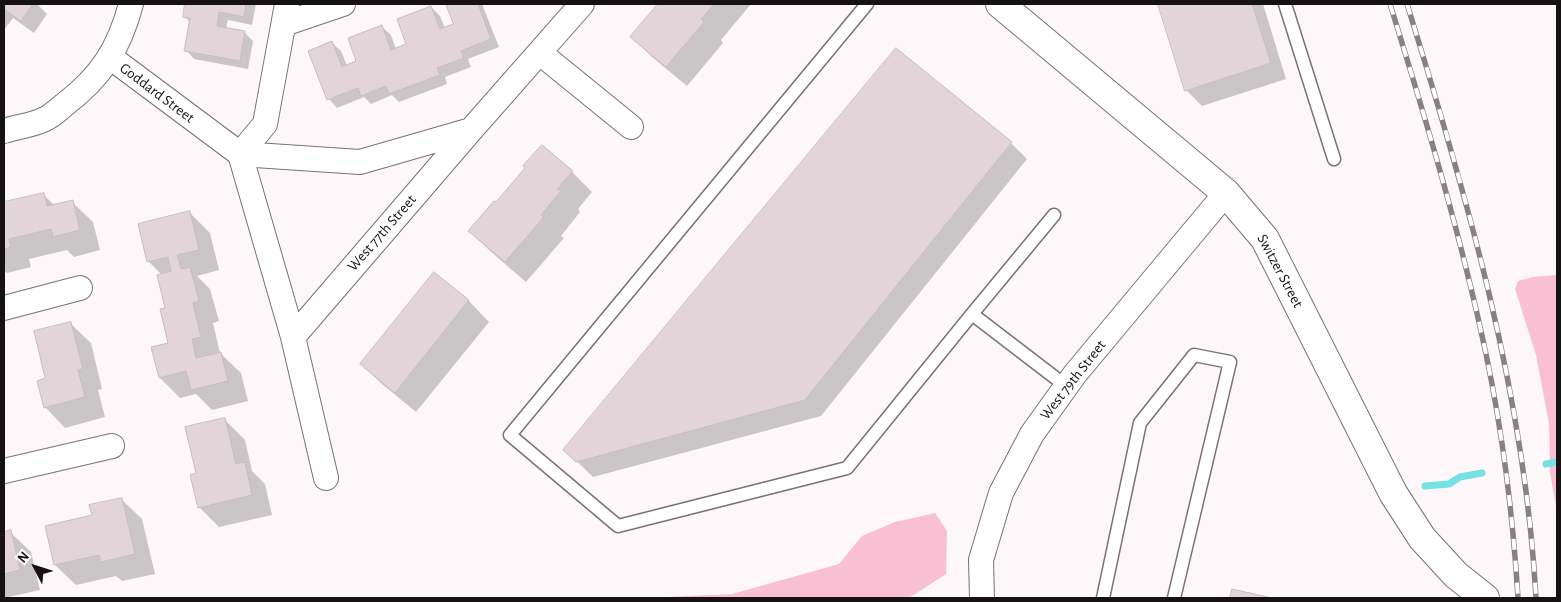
<!DOCTYPE html>
<html>
<head>
<meta charset="utf-8">
<style>
  body { margin:0 }
  #map { position:relative; width:1561px; height:602px; overflow:hidden; background:#fdf7f9; font-family:"Alegreya Sans",sans-serif }
  canvas { display:block }
  .frame { position:absolute; inset:0; border:5px solid #161113; pointer-events:none }
  .north { position:absolute; left:10px; top:542px; width:50px; height:50px; -webkit-text-stroke:4px #fff; paint-order:stroke; rotate:310deg; font-size:14px; font-weight:700; line-height:20px; text-align:center; color:#161113 }
  .north::after { content:''; display:block; margin:auto; width:18px; height:22px; background:#161113; clip-path:polygon(50% 0,100% 100%,50% 72%,0 100%) }
</style>
</head>
<body>
<div id="map">
<canvas width="1561" height="602"></canvas>
<div class="frame"></div>
<div class="north">N</div>
</div>
<script>
const context = document.querySelector('canvas').getContext('2d');
context.lineJoin = 'round';
function fill(path, color) {
  context.fillStyle = color;
  context.fill(path, 'evenodd');
}
function trace(path, color, width, dash) {
  context.strokeStyle = color;
  context.lineWidth = width;
  context.lineCap = dash ? 'butt' : 'round';
  context.setLineDash(dash || []);
  context.stroke(path);
}
function label(font, color, halo, rows, align = 'center') {
  context.font = font + ' "Alegreya Sans",sans-serif';
  context.lineWidth = 4.5;
  context.setLineDash([]);
  context.textBaseline = 'middle';
  context.strokeStyle = halo;
  context.fillStyle = color;
  for (const [text, x, y, turn = 0] of rows) {
    context.save();
    context.translate(x, y);
    context.rotate((+turn || 0) * Math.PI / 180);
    context.textAlign = isNaN(turn) ? turn : align;
    if (halo) context.strokeText(text, 0, 0);
    context.fillText(text, 0, 0);
    context.restore();
  }
}
fill(new Path2D(`
  M1557,275V511L1550,473L1549,424L1536,355L1515,289L1518,281L1532,277Z
  M935,513L947,531L946,574L909,598H645L732,594L839,564L862,536L895,522Z`), '#f9c0d4');
fill(new Path2D(`
  M4,4H37L47,14L34,33L13,18L4,30Z
  M186,4H256L252,25L228,20L226,29L245,33L253,41L248,69L194,59L186,50L191,23L184,16Z
  M447,4H482L499,47L468,59L471,67L445,77L447,84L399,102L392,95L371,104L364,97L337,108L329,99L332,43L341,51L347,66L358,62L382,27L391,35L396,49L408,44L431,7L440,16L445,29L455,25Z
  M659,4H751L721,40L723,43L687,86L652,57L632,37Z
  M1159,4H1263L1286,79L1202,106L1186,90Z
  M896,50L1011,143L1027,159L821,416L593,477L565,450Z
  M572,172L592,192L578,209L580,212L561,236L564,238L526,282L490,251L470,231L496,204Z
  M43,194L55,206L72,202L93,222L100,250L74,257L67,250L29,259L31,267L7,273L4,270V203Z
  M189,212L210,233L219,270L197,276L210,289L219,321L213,323L220,353L241,373L248,401L212,410L196,394L180,398L160,378L170,344L162,275L148,261Z
  M434,274L469,301L489,322L416,412L382,384L361,364Z
  M70,323L91,343L102,389L98,390L105,417L65,428L45,407L47,379Z
  M224,419L245,440L252,471L265,484L272,515L219,527L199,507L197,474Z
  M121,499L142,519L155,574L122,581L116,576L76,585L55,565L46,527L93,516Z
  M10,532L31,552L40,590L4,598V533Z`), '#0003');
trace(new Path2D(`
  M1546,464L1557,462
  M1425,486L1449,484L1460,477L1482,473`), '#75e1e2', 7);
const building = new Path2D(`
  M4,4H33L21,21L4,9Z
  M185,4H246L244,17L219,12L217,26L245,31L240,61L184,51L190,18L183,17Z
  M446,4H478L491,39L461,51L464,58L437,68L440,75L389,94L386,86L361,96L358,88L327,100L308,51L332,41L342,67L356,61L348,38L382,25L391,50L406,44L397,19L431,6L440,29L453,24Z
  M658,4H714L701,19L704,22L666,67L630,37Z
  M1158,4H1252L1271,63L1185,91Z
  M896,48L1012,142L805,400L576,462L563,450Z
  M542,145L573,171L557,189L561,191L541,215L544,217L505,262L468,231L494,201L496,202L525,168L523,166Z
  M44,193L47,206L73,200L80,230L53,237L51,229L9,239L11,247L4,249V202Z
  M190,211L199,250L177,255L181,269L190,267L199,301L193,303L201,337L192,339L196,358L221,352L228,381L191,390L186,371L159,378L151,347L168,343L160,309L165,308L157,275L171,271L168,257L147,262L138,224Z
  M434,272L469,300L395,393L360,364Z
  M71,322L83,369L78,370L85,397L44,408L37,381L45,378L34,331Z
  M225,418L236,464L245,462L252,495L198,508L190,475L196,473L185,427Z
  M122,498L135,554L101,562L99,555L54,565L45,526L92,515L89,505Z
  M11,530L20,570L4,574V532Z
  M1232,589L1272,598H1230Z`);
fill(building, '#e2d4d8');
trace(building, '#c9bbc0', 1);
const service = new Path2D(`
  M867,4L510,435L618,526L847,468L972,314L1066,386
  M1285,4L1334,159
  M972,314L1054,215
  M1103,598L1140,423L1194,355L1230,362L1174,598`);
const minor = new Path2D(`
  M284,24L343,4
  M540,53L631,127
  M110,57L240,154
  M4,131C16,127 34,125 45,119C52,116 58,110 64,105C101,77 119,49 131,4
  M240,154L293,337L326,478
  M240,154L360,162L471,130
  M240,154L265,124L287,4
  M4,308L80,288
  M293,337L471,130L582,4
  M4,471L112,446
  M982,598L981,560L1001,493L1032,434L1075,374L1226,193`);
const tertiary = new Path2D(`
  M1000,4L1226,193L1265,239L1393,493L1422,538L1456,575L1485,598`);
trace(service, '#7d7075', 15);
trace(minor, '#7d7075', 26);
trace(tertiary, '#7d7075', 30);
trace(service, '#fff', 12);
trace(minor, '#fff', 24);
trace(tertiary, '#fff', 28);
const rail = new Path2D(`
  M1390,4C1426,120 1461,236 1486,354C1503,435 1513,516 1518,598
  M1407,4C1467,197 1525,395 1536,598`);
trace(rail, '#868183', 5.5);
trace(rail, '#fff', 4, [11]);
label('15px', '#161113', '#fff', [
  ["Goddard Street",157,93,37],
  ["West 77th Street",382,233,-49],
  ["Switzer Street",1280,271,62],
  ["West 79th Street",1073,380,-52]
]);
</script>
</body>
</html>
